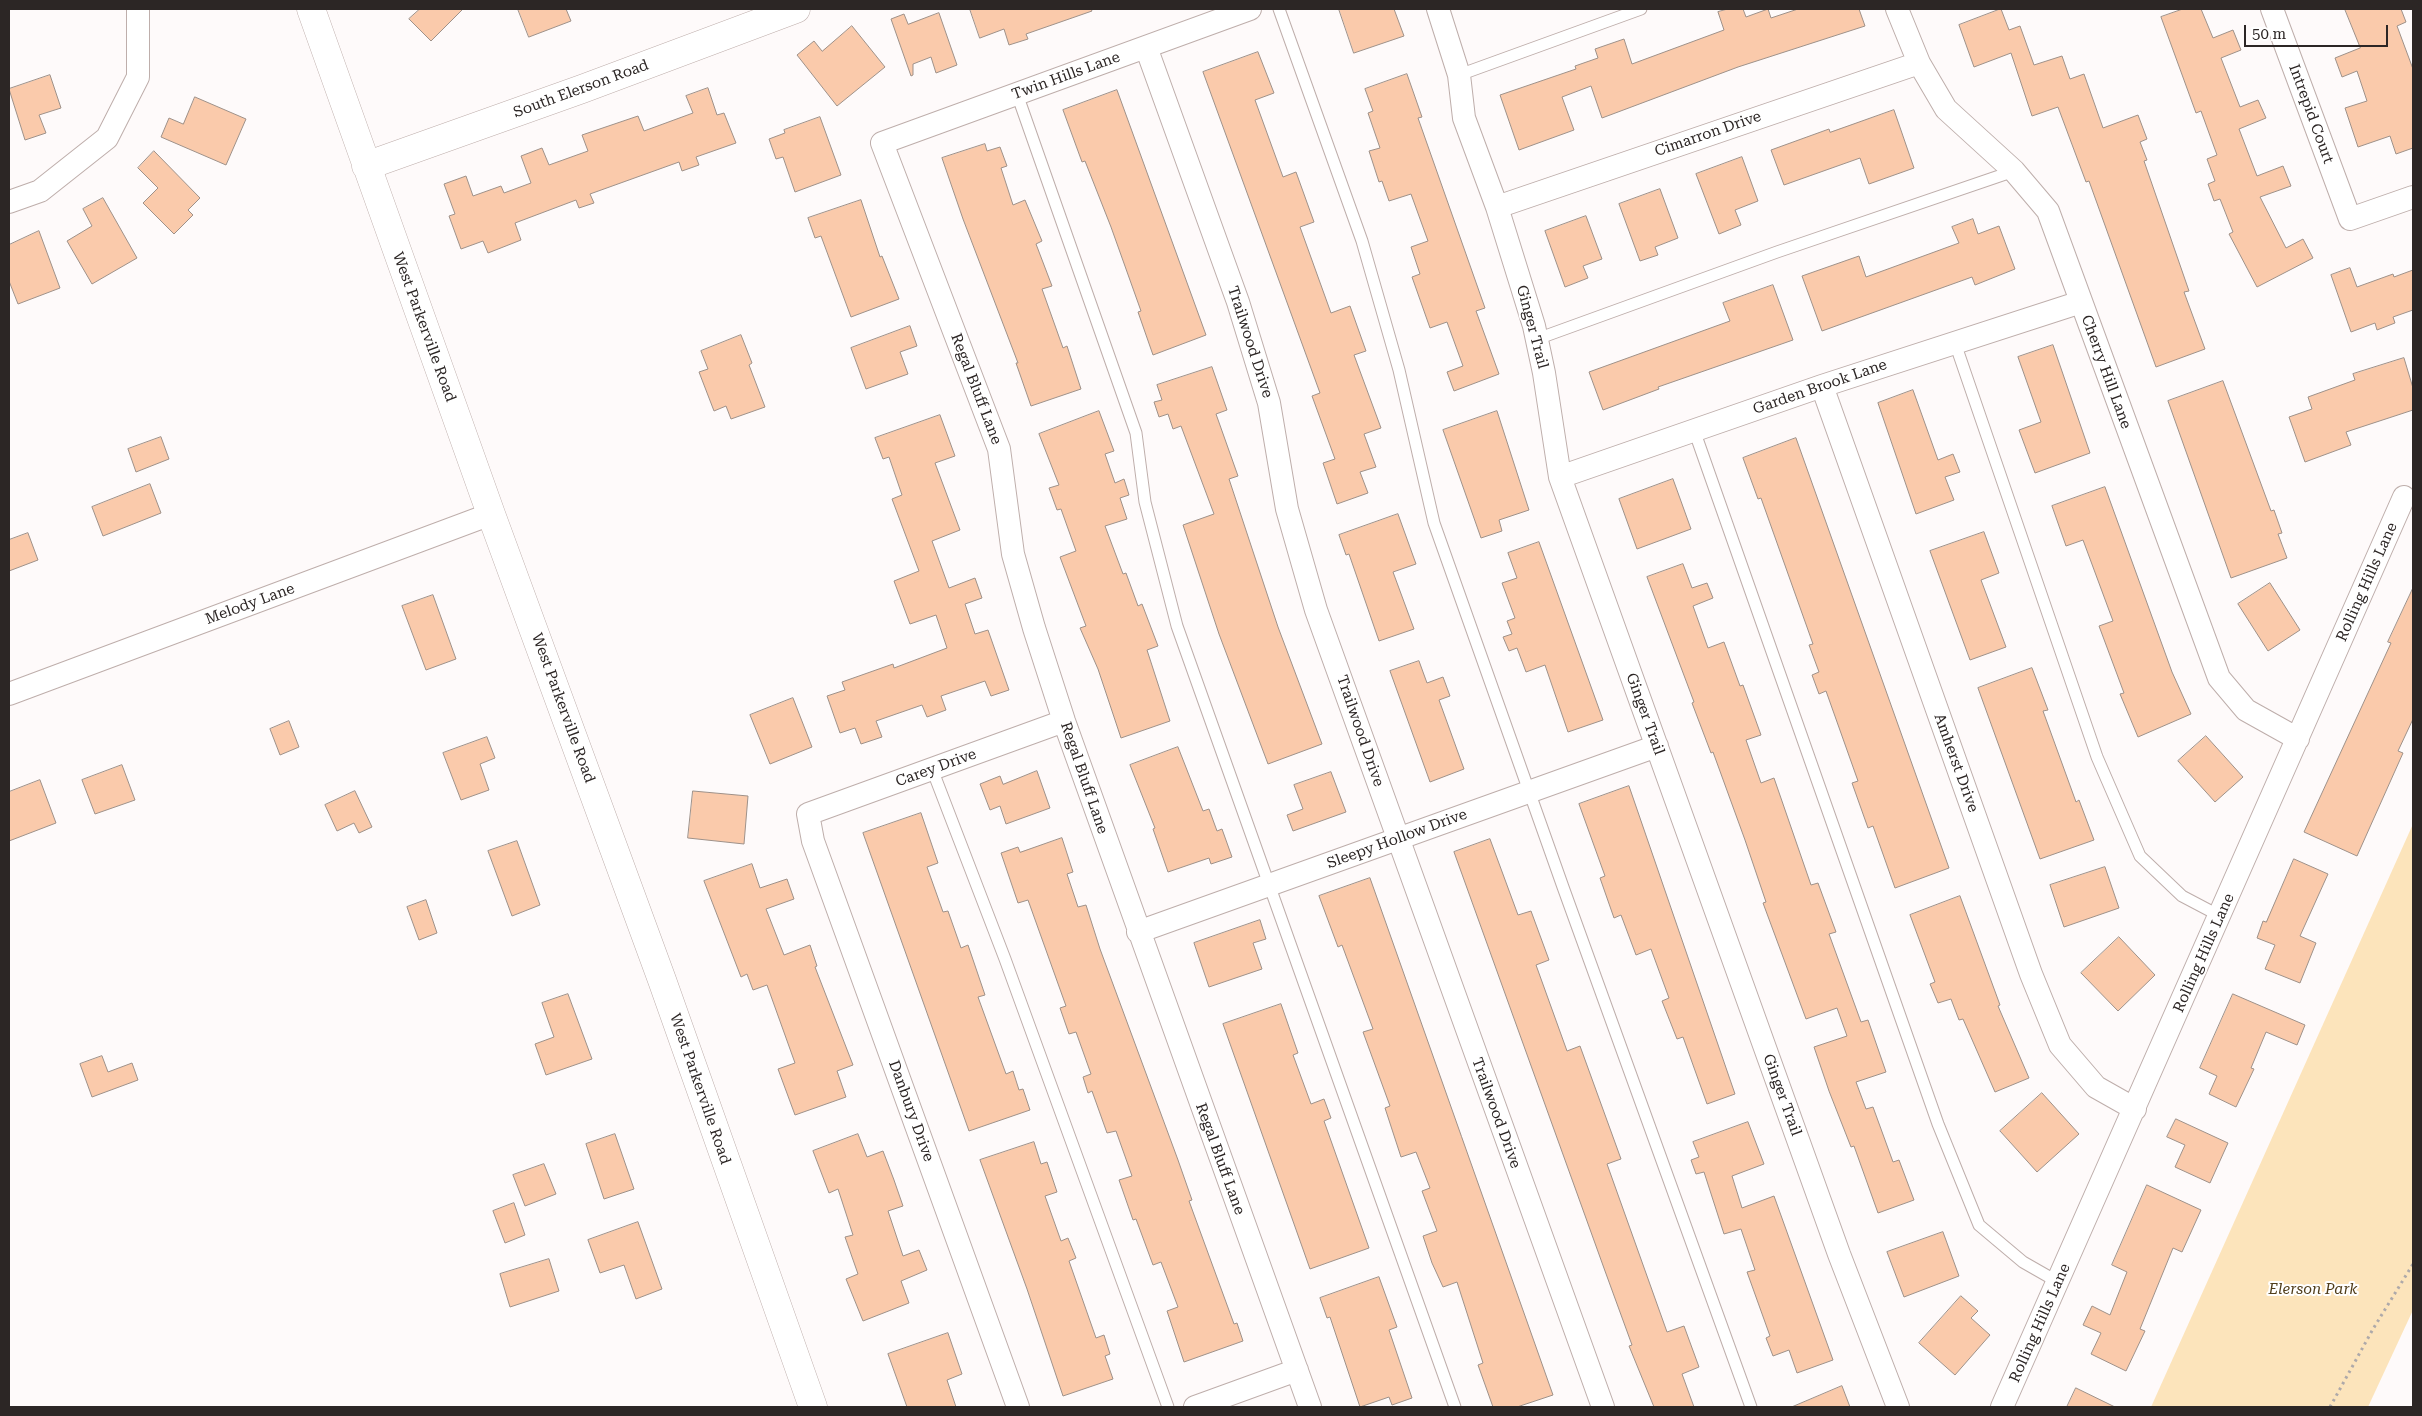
<!DOCTYPE html>
<html>
<head>
<meta charset="utf-8">
<style>
  body { margin:0 }
  #map { position:relative; width:2422px; height:1416px; overflow:hidden; background:#fefafa; font-family:"Roboto Serif",serif }
  canvas { display:block }
  .frame { position:absolute; inset:0; border:10px solid #2c2625; pointer-events:none }
  .scale { position:absolute; left:2244px; top:25px; width:144px; height:22px; box-sizing:border-box; border:2px solid #2c2625; border-top:0; padding-left:6px; font-size:15px; line-height:18px; white-space:nowrap; color:#2c2625; -webkit-text-stroke:4px #fff; paint-order:stroke }
</style>
</head>
<body>
<div id="map">
<canvas width="2422" height="1416"></canvas>
<div class="frame"></div>
<div class="scale">50 m</div>
</div>
<script>
const context = document.querySelector('canvas').getContext('2d');
context.lineJoin = 'round';
function fill(path, color) {
  context.fillStyle = color;
  context.fill(path, 'evenodd');
}
function trace(path, color, width, dash) {
  context.strokeStyle = color;
  context.lineWidth = width;
  context.lineCap = dash ? 'butt' : 'round';
  context.setLineDash(dash || []);
  context.stroke(path);
}
function label(font, color, halo, rows, align = 'center') {
  context.font = font + ' "Roboto Serif",serif';
  context.lineWidth = 4;
  context.setLineDash([]);
  context.textBaseline = 'middle';
  context.strokeStyle = halo;
  context.fillStyle = color;
  for (const [text, x, y, turn = 0] of rows) {
    context.save();
    context.translate(x, y);
    context.rotate((+turn || 0) * Math.PI / 180);
    context.textAlign = isNaN(turn) ? turn : align;
    if (halo) context.strokeText(text, 0, 0);
    context.fillText(text, 0, 0);
    context.restore();
  }
}
fill(new Path2D(`
  M2413,824V1310L2368,1407H2151Z`), '#fce4bb');
const building = new Path2D(`
  M420,9H463L431,41L409,19Z
  M518,9H566L571,21L529,37Z
  M970,9H1091L1092,11L1026,34L1028,39L1009,45L1004,29L980,38Z
  M1339,9H1394L1404,36L1354,53Z
  M1728,9H1743L1746,17L1768,9L1771,18L1798,9H1859L1865,26L1738,67L1602,118L1591,86L1562,97L1574,130L1519,150L1500,95L1576,69L1575,66L1598,58L1595,49L1624,39L1632,64L1724,30L1718,12Z
  M2001,9L2009,30L2020,26L2034,65L2062,56L2070,79L2084,74L2103,128L2138,115L2147,139L2140,142L2147,160L2144,161L2189,291L2184,292L2205,349L2156,367L2089,181L2086,182L2058,107L2032,116L2011,53L1974,67L1959,25Z
  M2183,9H2201L2213,38L2233,30L2241,50L2221,58L2240,107L2258,100L2266,118L2239,129L2257,176L2283,166L2291,186L2260,197L2286,248L2303,239L2313,258L2257,287L2229,234L2233,232L2220,199L2214,201L2208,184L2215,181L2207,159L2217,155L2201,111L2196,113L2161,17Z
  M2345,9H2401L2406,22L2397,26L2413,69V148L2396,154L2390,136L2358,147L2345,108L2367,101L2357,71L2342,77L2335,58L2360,48Z
  M939,13L957,65L936,73L931,57L913,64V75L911,76L891,19L904,14L908,24Z
  M852,26L885,67L837,106L797,55L814,41L822,51Z
  M1258,52L1274,93L1255,100L1283,177L1296,172L1314,222L1300,227L1331,313L1350,306L1366,351L1354,355L1381,428L1364,434L1376,467L1360,472L1368,493L1337,504L1323,463L1335,459L1312,396L1320,393L1203,72Z
  M1407,74L1422,117L1418,118L1485,308L1476,311L1499,374L1454,391L1447,372L1463,366L1447,322L1430,328L1412,277L1420,274L1411,247L1428,241L1411,194L1389,201L1382,181L1379,182L1369,151L1380,148L1368,113L1373,111L1365,89Z
  M50,75L61,108L39,115L46,133L25,140L9,89Z
  M708,88L717,115L724,113L736,143L696,157L699,165L682,171L679,162L590,194L594,203L579,208L576,200L515,223L521,240L488,253L483,241L461,249L449,216L455,214L444,184L466,176L473,196L501,186L504,193L531,183L521,156L542,148L549,165L588,151L582,135L638,116L644,131L693,113L686,96Z
  M1117,90L1206,335L1153,355L1138,312L1141,311L1111,227L1085,161L1082,162L1063,110Z
  M195,97L246,119L226,165L161,137L169,118L183,124Z
  M1894,110L1914,168L1869,184L1860,158L1784,185L1771,150L1829,129L1830,132Z
  M820,117L841,175L795,192L783,157L776,159L769,139L785,133L784,130Z
  M985,144L987,151L1000,147L1007,166L1001,168L1013,205L1025,200L1042,241L1036,244L1052,286L1042,289L1063,348L1067,346L1081,389L1031,406L1016,363H1018L963,219L942,158Z
  M154,151L200,198L188,210L193,215L174,234L143,203L158,188L138,168Z
  M1742,157L1758,201L1735,210L1741,225L1719,234L1696,174Z
  M1660,189L1678,238L1655,247L1658,255L1640,261L1619,204Z
  M103,198L137,258L92,284L67,241L92,226L83,209Z
  M861,200L880,257L882,256L899,299L851,317L821,236L815,238L808,218Z
  M1586,216L1602,259L1583,266L1588,278L1565,287L1545,231Z
  M1973,219L1978,234L1999,226L2015,269L1975,285L1972,277L1822,331L1802,276L1859,256L1866,277L1959,243L1952,227Z
  M39,231L60,288L18,304L9,281V245Z
  M2350,268L2357,287L2393,274L2394,277L2413,270V310L2393,317L2395,323L2377,330L2375,323L2351,332L2331,275Z
  M1773,285L1793,340L1658,387L1659,389L1603,410L1589,372L1730,321L1723,303Z
  M910,326L917,346L900,352L908,374L866,389L851,348Z
  M741,335L752,363L749,365L765,407L731,419L726,406L714,411L699,372L708,369L701,351Z
  M2053,345L2090,453L2035,473L2019,430L2041,422L2018,357Z
  M2404,358L2413,388V410L2346,432L2351,445L2305,462L2289,417L2312,409L2308,397L2355,380L2353,374Z
  M1212,367L1227,410L1216,414L1238,476L1229,479L1278,627L1322,744L1268,764L1219,634L1183,525L1214,514L1181,426L1173,429L1168,414L1159,417L1154,402L1162,400L1157,385Z
  M2223,381L2271,511L2274,510L2282,533L2278,534L2287,558L2231,578L2168,401Z
  M1913,390L1938,460L1953,454L1960,472L1945,477L1954,500L1916,514L1878,403Z
  M1099,411L1114,451L1105,454L1115,483L1124,479L1129,495L1120,498L1127,519L1105,526L1123,574L1126,573L1138,606L1142,604L1158,646L1147,650L1170,721L1121,738L1098,669L1080,628L1086,626L1060,557L1076,551L1061,509L1057,510L1049,488L1059,485L1039,434Z
  M1497,411L1529,510L1499,520L1502,531L1481,538L1443,430Z
  M940,415L955,456L935,463L960,530L932,541L949,588L975,578L982,598L965,604L975,634L988,630L1009,690L991,696L985,681L941,696L946,710L927,717L922,705L876,721L882,737L861,744L855,728L840,733L827,696L845,690L842,682L893,664L894,668L947,648L936,615L910,624L894,581L919,571L892,499L902,495L889,457L883,459L875,438Z
  M161,437L169,459L136,472L128,449Z
  M1796,438L1949,868L1895,888L1873,826L1868,828L1852,783L1858,781L1826,691L1819,694L1812,675L1819,672L1809,645L1813,644L1761,498L1758,499L1743,458Z
  M1673,479L1691,529L1637,549L1619,499Z
  M150,484L161,513L103,536L92,507Z
  M2105,487L2172,672L2191,714L2138,737L2120,694L2124,693L2099,626L2113,621L2083,540L2066,546L2052,506Z
  M1398,514L1416,564L1393,572L1414,629L1379,641L1349,554L1346,555L1339,535Z
  M1984,532L1999,573L1981,580L2006,647L1970,660L1930,551Z
  M28,533L38,560L9,571V540Z
  M1539,542L1603,720L1568,732L1545,665L1526,672L1517,648L1509,651L1503,637L1512,634L1507,621L1515,618L1502,583L1517,578L1508,553Z
  M1683,564L1692,588L1707,583L1713,598L1693,606L1708,648L1724,642L1740,686L1743,685L1761,735L1746,740L1761,783L1774,778L1811,885L1818,883L1836,932L1829,934L1861,1022L1868,1020L1886,1072L1856,1082L1866,1109L1873,1107L1893,1162L1899,1160L1914,1200L1878,1213L1854,1146L1851,1147L1829,1091L1814,1047L1847,1036L1837,1008L1806,1019L1763,903L1766,902L1745,840L1713,752L1711,753L1692,703L1694,702L1647,577Z
  M2270,583L2300,630L2268,651L2238,604Z
  M2413,588V719L2398,751L2403,753L2357,856L2304,832L2391,643L2388,642Z
  M433,595L456,659L426,670L402,606Z
  M1419,661L1427,683L1443,677L1450,696L1439,700L1464,769L1430,782L1390,671Z
  M2032,668L2048,710L2043,711L2076,802L2079,800L2094,840L2040,859L1978,688Z
  M793,698L812,747L770,764L750,715Z
  M289,721L299,747L280,755L270,729Z
  M2206,736L2243,777L2215,802L2178,761Z
  M487,737L495,758L480,764L489,790L461,800L443,753Z
  M1178,747L1203,811L1209,809L1217,831L1222,829L1232,857L1211,864L1209,858L1168,872L1153,829L1155,828L1130,765Z
  M122,765L135,800L95,814L82,780Z
  M1037,771L1050,808L1006,824L1000,806L990,810L980,784L1000,776L1003,784Z
  M1331,772L1346,812L1293,831L1287,815L1303,809L1294,785Z
  M40,780L56,823L9,841V792Z
  M1629,786L1735,1094L1707,1104L1683,1037L1677,1039L1662,1001L1669,998L1651,949L1636,955L1621,915L1614,918L1600,878L1605,876L1579,804Z
  M355,791L372,827L359,833L354,823L337,831L325,805Z
  M693,791L748,796L744,844L688,838Z
  M921,813L938,863L927,867L943,912L948,911L961,948L968,945L985,995L978,997L1006,1074L1013,1071L1019,1090L1023,1089L1030,1110L969,1131L863,833Z
  M1062,838L1073,872L1067,874L1078,907L1086,905L1100,949L1178,1160L1192,1200L1189,1201L1234,1324L1237,1323L1243,1341L1184,1362L1167,1311L1178,1307L1161,1262L1153,1265L1136,1219L1133,1220L1119,1180L1132,1176L1116,1131L1107,1133L1092,1091L1088,1093L1083,1077L1091,1074L1076,1032L1069,1034L1060,1008L1066,1006L1028,900L1018,903L1001,853L1018,847L1020,852Z
  M1490,839L1518,915L1531,911L1549,960L1536,965L1567,1051L1580,1046L1621,1159L1607,1164L1667,1332L1684,1326L1699,1367L1682,1374L1694,1407H1654L1629,1346L1632,1345L1605,1271L1454,852Z
  M517,841L540,905L512,916L488,851Z
  M2294,859L2328,874L2300,936L2316,943L2300,983L2265,969L2275,945L2257,938L2263,921L2266,922Z
  M752,864L760,888L787,879L794,899L766,909L784,955L810,945L817,966L815,967L853,1065L837,1071L846,1097L795,1115L778,1069L795,1063L767,985L753,990L747,974L741,977L704,881Z
  M2105,867L2119,908L2064,927L2050,885Z
  M1370,878L1553,1395L1517,1407H1493L1478,1365L1483,1363L1457,1282L1443,1287L1432,1263L1423,1236L1437,1231L1422,1191L1430,1188L1416,1152L1401,1157L1385,1108L1390,1106L1363,1032L1373,1029L1342,945L1338,947L1319,896Z
  M1960,896L2000,1005L1998,1006L2029,1078L1995,1092L1963,1019L1959,1020L1951,999L1938,1003L1930,984L1935,982L1910,915Z
  M426,900L437,933L419,940L407,907Z
  M1260,920L1266,939L1253,943L1262,969L1209,987L1194,943Z
  M2119,937L2155,975L2118,1011L2081,973Z
  M568,994L592,1059L546,1075L535,1044L554,1037L542,1003Z
  M2233,994L2305,1025L2297,1045L2266,1032L2251,1068L2254,1069L2236,1107L2209,1094L2217,1076L2200,1068Z
  M1281,1004L1298,1053L1293,1055L1311,1104L1324,1099L1331,1118L1324,1121L1369,1248L1310,1269L1223,1024Z
  M102,1056L108,1072L132,1063L138,1080L92,1097L80,1064Z
  M2042,1093L2079,1134L2037,1172L2000,1131Z
  M2176,1119L2228,1143L2210,1183L2175,1167L2185,1145L2167,1137Z
  M1748,1122L1764,1164L1732,1176L1742,1208L1774,1196L1833,1360L1797,1373L1789,1350L1773,1356L1766,1338L1770,1336L1747,1272L1755,1270L1741,1229L1724,1234L1704,1172L1696,1174L1691,1160L1699,1157L1693,1142Z
  M615,1134L634,1189L604,1199L586,1144Z
  M858,1134L867,1157L883,1151L894,1180L903,1206L888,1211L903,1256L919,1250L927,1270L901,1281L909,1303L863,1321L846,1279L858,1274L845,1237L853,1235L838,1189L829,1193L813,1151Z
  M1034,1142L1041,1164L1047,1162L1057,1192L1045,1196L1061,1241L1068,1238L1076,1258L1069,1261L1096,1338L1104,1335L1110,1354L1105,1356L1113,1379L1063,1396L1027,1289L980,1160Z
  M544,1164L556,1194L525,1206L513,1175Z
  M2147,1185L2201,1210L2182,1252L2173,1248L2140,1329L2145,1331L2126,1371L2091,1354L2101,1333L2083,1325L2092,1306L2110,1315L2127,1272L2112,1265Z
  M514,1203L525,1235L505,1243L493,1211Z
  M638,1222L662,1289L636,1299L624,1265L600,1273L588,1240Z
  M1943,1232L1959,1276L1904,1297L1887,1252Z
  M549,1259L559,1291L510,1307L500,1274Z
  M1379,1277L1397,1327L1389,1330L1412,1398L1392,1405L1389,1397L1360,1407L1330,1317L1327,1318L1320,1298Z
  M1961,1296L1978,1311L1971,1318L1990,1335L1955,1375L1919,1343Z
  M948,1333L962,1374L947,1380L956,1407H907L888,1354Z
  M1842,1386L1850,1407H1792Z
  M2076,1388L2115,1407H2067Z`);
fill(building, '#facaab');
trace(building, '#9e9189', 1);
const lane = new Path2D(`
  M1279,9L1362,241L1399,370L1434,523L1563,887L1751,1407
  M1459,75L1641,9
  M1017,94L1136,433L1145,502L1177,626L1455,1407
  M1537,339L1777,252L2014,171
  M1955,343L2097,757L2140,856L2182,896L2220,916
  M1694,430L1938,1124L1979,1225L2023,1262L2058,1282
  M932,769L1005,959L1168,1407`);
const street = new Path2D(`
  M1250,9L882,143L999,449L1013,554L1034,628L1064,721L1310,1407
  M1438,9L1459,75L1464,118L1497,207L1534,326L1544,373L1560,477L1839,1254L1898,1407
  M1897,9L1919,63L1946,109L2014,171L2048,211L2219,678L2246,710L2298,739
  M2272,9L2350,219L2413,197
  M1146,47L1238,302L1269,403L1287,509L1316,610L1603,1407
  M9,202L40,191L107,138L138,77V9
  M1497,207L1919,63
  M1822,386L2031,974L2060,1045L2096,1087L2135,1109
  M1560,477L1822,386L2081,302
  M9,694L491,514
  M1138,932L1657,746
  M1018,1407L813,841L808,814L1064,721
  M1195,1407L1297,1370
  M2002,1407L2404,497`);
const secondary = new Path2D(`
  M311,9L491,514L662,980L813,1407
  M366,166L582,89L796,9`);
trace(lane, '#beaeab', 13);
trace(street, '#beaeab', 24);
trace(secondary, '#beaeab', 29);
trace(new Path2D(`
  M2330,1407L2373,1329L2413,1264`), '#aea9a9', 3, [2.5, 4]);
trace(lane, '#fff', 11);
trace(street, '#fff', 22);
trace(secondary, '#fff', 28);
label('15px', '#2c2625', '#fff', [
  ["Twin Hills Lane",1066,76,-20],
  ["South Elerson Road",581,89,-20],
  ["Intrepid Court",2311,114,70],
  ["Cimarron Drive",1708,134,-19],
  ["West Parkerville Road",424,327,70],
  ["Ginger Trail",1532,327,75],
  ["Trailwood Drive",1250,342,72],
  ["Cherry Hill Lane",2106,372,70],
  ["Garden Brook Lane",1820,387,-19],
  ["Regal Bluff Lane",976,389,69],
  ["Rolling Hills Lane",2367,582,-66],
  ["Melody Lane",250,604,-20],
  ["West Parkerville Road",563,708,70],
  ["Ginger Trail",1645,714,70],
  ["Trailwood Drive",1360,731,71],
  ["Amherst Drive",1956,763,70],
  ["Carey Drive",936,768,-20],
  ["Regal Bluff Lane",1084,778,71],
  ["Sleepy Hollow Drive",1397,839,-20],
  ["Rolling Hills Lane",2204,953,-66],
  ["West Parkerville Road",700,1089,71],
  ["Ginger Trail",1782,1095,70],
  ["Danbury Drive",911,1111,70],
  ["Trailwood Drive",1496,1113,70],
  ["Regal Bluff Lane",1220,1159,70],
  ["Rolling Hills Lane",2040,1323,-66]
]);
label('italic 15px', '#503d1a', '#fff', [
  ["Elerson Park",2313,1290]
]);
</script>
</body>
</html>
